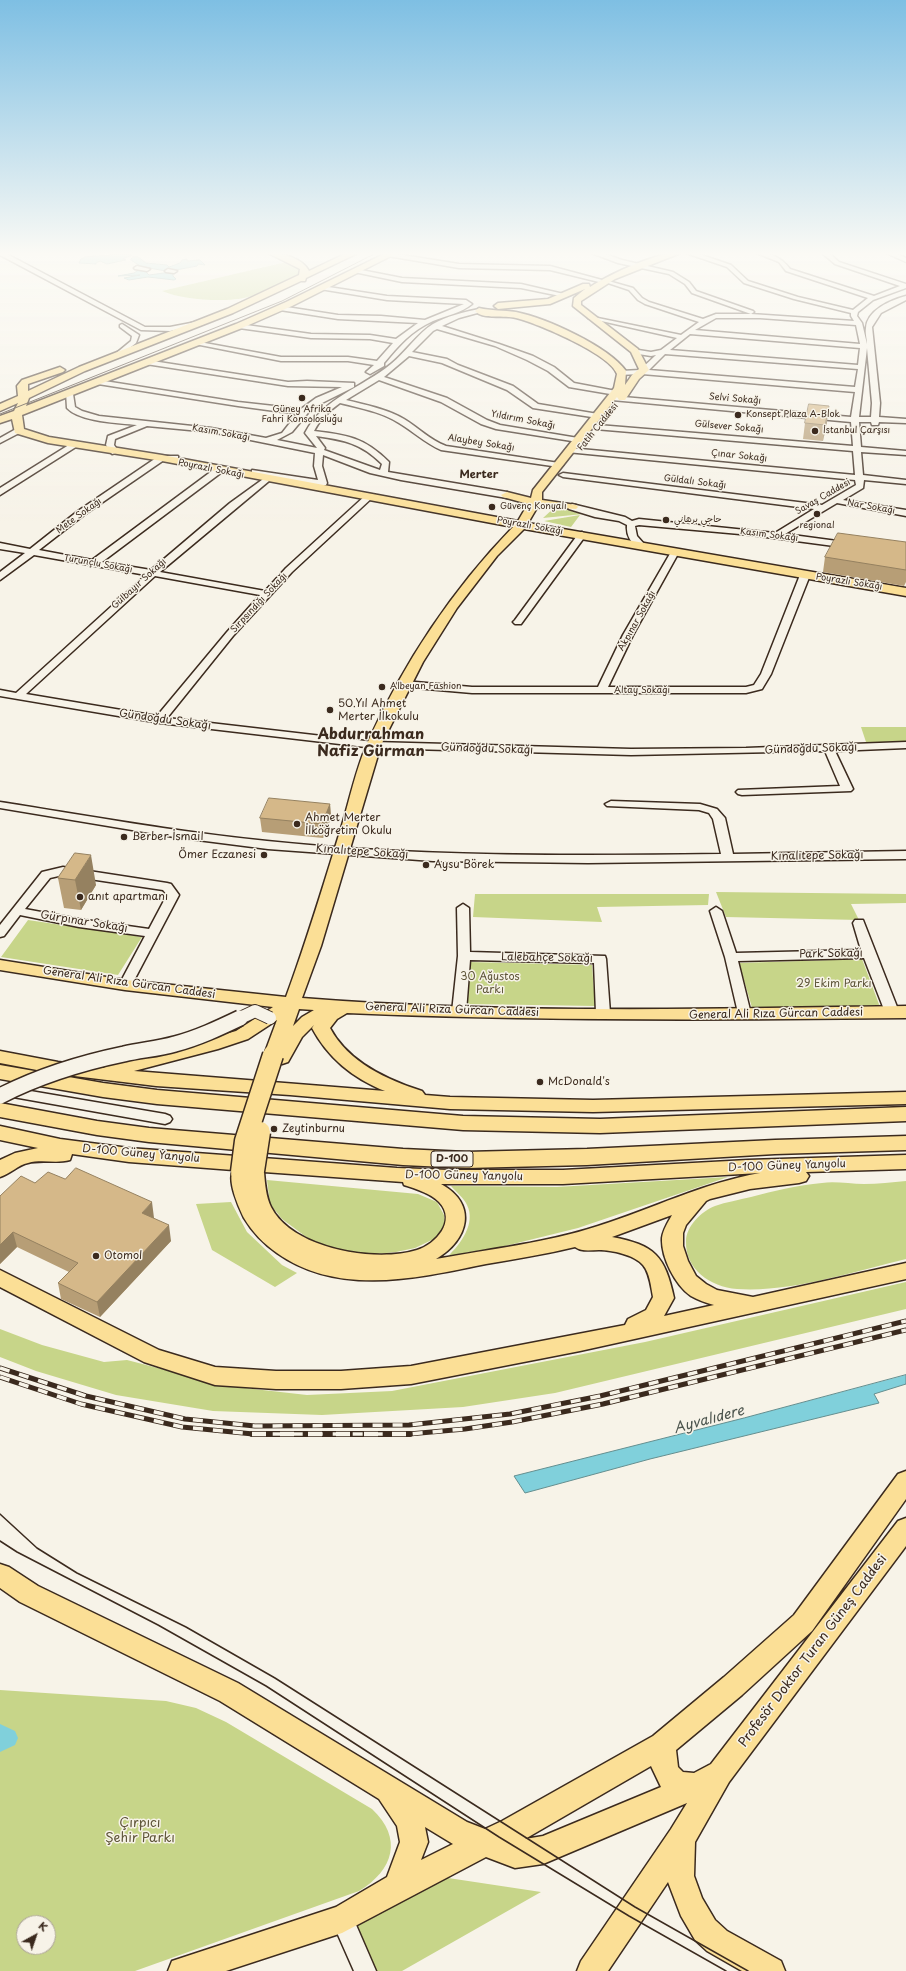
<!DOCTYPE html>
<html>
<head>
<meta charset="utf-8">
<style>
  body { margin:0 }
  #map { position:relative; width:906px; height:1971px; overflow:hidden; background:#f7f3e8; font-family:"Playpen Sans",sans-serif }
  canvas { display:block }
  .north { position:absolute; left:16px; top:1915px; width:40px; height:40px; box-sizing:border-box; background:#f7f3e8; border:1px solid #aca397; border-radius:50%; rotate:40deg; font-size:11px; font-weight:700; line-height:16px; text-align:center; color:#3b2a1e }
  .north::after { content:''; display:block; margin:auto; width:14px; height:18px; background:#3b2a1e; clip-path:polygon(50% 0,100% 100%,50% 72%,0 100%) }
</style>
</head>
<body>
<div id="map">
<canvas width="906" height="1971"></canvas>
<div class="north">K</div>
</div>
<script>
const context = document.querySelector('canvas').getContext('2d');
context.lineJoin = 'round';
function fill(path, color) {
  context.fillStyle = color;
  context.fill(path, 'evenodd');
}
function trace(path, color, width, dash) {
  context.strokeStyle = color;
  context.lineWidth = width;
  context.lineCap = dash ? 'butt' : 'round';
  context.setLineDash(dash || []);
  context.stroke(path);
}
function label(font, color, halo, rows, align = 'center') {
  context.font = font + ' "Playpen Sans","Playpen Sans Arabic",sans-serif';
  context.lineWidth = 3;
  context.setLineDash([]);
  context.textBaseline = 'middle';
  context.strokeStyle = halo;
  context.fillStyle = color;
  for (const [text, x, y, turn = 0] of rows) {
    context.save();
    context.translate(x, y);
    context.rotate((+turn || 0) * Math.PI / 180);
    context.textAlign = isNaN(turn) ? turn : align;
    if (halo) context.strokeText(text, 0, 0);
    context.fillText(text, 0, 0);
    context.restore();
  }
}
fill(new Path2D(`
  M286,262L300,268L302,272L299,275C282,282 265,293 248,297C226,303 183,300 162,291Z
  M555,507L583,514L543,518Z
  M580,515L571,527L544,521Z
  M861,727H906V742H866Z
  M716,892L906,894V903L851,904L859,920L726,917Z
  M475,894H709L708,905L597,907L602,922L473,917Z
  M28,920L142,937L118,975L1,957Z
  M862,959L880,1007L753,1011L739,963Z
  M469,962L592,965L595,1006L468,1004Z
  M728,1177L578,1228L501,1247L448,1256C461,1244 476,1223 467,1205C464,1198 456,1192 451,1186L557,1187Z
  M267,1180L418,1194L437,1202L444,1215L445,1223L438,1237L415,1248L396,1252L376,1254L355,1253L333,1249L313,1242L282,1219L270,1204Z
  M906,1181V1259C855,1271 790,1293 737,1289C710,1287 685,1269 686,1241C686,1226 702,1211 715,1206C726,1202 739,1200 751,1197C774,1191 798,1185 822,1183C835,1181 850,1184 864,1184C878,1184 892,1182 906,1181Z
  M231,1202L247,1232L282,1265L297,1273L275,1287L212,1250L196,1204Z
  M906,1282V1309L555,1393L463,1407L322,1415L213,1411L116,1395L36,1371L0,1357V1329L42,1345L104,1362L127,1360L227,1386L307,1395L392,1391L645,1342Z
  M0,1690L166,1701L196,1708L226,1722L372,1809C403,1838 394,1870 359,1891L135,1971H0ZM24,1923H48V1947H24Z
  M435,1876L541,1892L402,1971H372L354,1924Z`), '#c7d589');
const water = new Path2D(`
  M124,254L132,255L123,259L126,260L107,264L100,261L96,263V264L79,263L81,259L85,257Z
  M133,257H138L146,263L167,265L169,267L180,263L182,260L187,259V261L200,260L205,265L198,264L197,266L176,270L173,271V276L176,279L174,280L148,277L129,280L124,278L140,275L118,276L134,273L140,269V266L131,260ZM144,267L171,272L149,275L143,269Z
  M906,1375V1384L874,1394L879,1403L650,1459L525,1493L514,1476L744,1418Z`);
fill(water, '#80d0db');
trace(water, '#648e8f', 1);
fill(new Path2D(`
  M0,1724L15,1731L18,1738L15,1745L0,1752Z`), '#80d0db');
const minor = new Path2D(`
  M0,252H3L145,327H170L196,322L199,324L170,331L141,330L0,255Z
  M589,252H599L622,260L673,272L689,282L696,291L753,311L754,312L751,314L854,321L851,316V313L794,299L744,283L727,267L683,252H693L731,265L748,281L798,297L853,310L868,298L786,271L779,262L754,252C769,252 781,257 790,269L874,296L900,286L835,264L821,252H828L839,262L906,284V288L873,300L858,312L857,316L862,323L867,344C867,339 865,333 866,328C867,310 891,300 906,296V300L881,313L872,327L880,403L879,417L906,419V423L879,422L878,425H872L871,422H859L861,447L906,451V455L861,452L863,475L906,480V484L864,480L863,488L843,500L906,510V516L837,503L785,534L852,543V547L849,548L751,535L639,525L635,526L637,536L645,545L641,548C631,545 626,535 627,525L619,521L595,517L569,509L568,507L572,504L625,517L632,521L639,519L775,533L814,509L563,477L559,475L563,473L822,505L856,485L855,480L567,452V448H570L855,475L853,451L595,429L594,427L598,425L853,446L851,422L612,400L608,398L612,396L851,417L855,392L642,374L618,375V371H621L640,370L656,355L651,356L632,353V349L651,352L661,350L677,338L588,318V316L681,335L699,322L645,304L638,300L629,290L605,282V280L633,288L642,298L649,302L703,319L716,314H751L692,293L685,284L669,274L618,263ZM716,318H760L856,325L860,344L695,330ZM690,334L860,348L858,365L670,350ZM867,348L872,403L871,417H859ZM665,354L858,369L855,387L649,370Z
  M884,252H893L906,258V262Z
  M390,253L459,264L550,266L602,280L599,282L550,270L459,268L388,256L387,255Z
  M137,266L150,269L147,271L135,269L134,268Z
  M168,269L177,271L174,273L166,272L165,271Z
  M356,269L402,278L521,284L568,295L565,297L521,288L402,282L354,272L353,271Z
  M322,286L387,296L466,300L472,304C462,313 445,316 433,321C411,331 399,345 384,363V366L370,374L366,372L374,365L348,361H281L190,343L194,341L281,357H348L377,361L393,343L370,339L311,338L239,328L236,326L239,324L311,334L370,335L396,339L418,323L338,319L280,310L277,308L280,306L338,315L381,316L425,320L464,304L387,300L320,289L319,288Z
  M479,309L481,310V312L459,318L442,326L499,344L533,356L554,367L574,383L616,391L620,393L616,395L569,387L548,371L527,360L495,346L437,329L433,331L412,352L447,359L458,365L513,386L538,404L598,414L602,416L598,418L533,408L507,390L442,363L409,356L384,377L447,398L487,420L500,425L578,438L582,440L578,442L496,429L481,424L441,402L379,380L346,400C366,405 387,409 404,419C419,428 430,440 446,446L559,463L563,465L559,467L441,450C425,443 414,432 399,423C382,412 360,408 340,403C329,411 320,419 314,431C347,435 364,437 389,462L388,472L507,492L511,495L507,498L401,480L370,473L323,455L322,466L327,483L326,485L313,486L267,477L270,479L269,481L160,572L265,591L286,568L366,495H372L373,497L292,572L233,636L167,718L374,742L631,749L746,748L906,742V748L835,751L853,789L851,791L742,795L738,794L736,792L738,790L840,786L825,751L631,755L374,748L160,723L0,696V690L16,693L146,575L34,555L0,580V572L25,553L0,549V543L30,549L78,511L159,456H178V460H164L84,515L39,550L92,560L216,468H222V472L102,562L151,570L230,503L266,477L252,474V470L318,480L314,466L315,453L211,432L147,426L115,439L114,445L119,452L112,454L106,445L108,436L137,425C119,423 80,422 67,408L66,392L73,394L75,407L82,411L99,416L211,428L266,438L282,433L297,414L238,406L98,384L94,382L98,380L238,402L301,409L316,398L342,387L288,386L146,364L142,362L146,360L288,382L307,381L354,383V387L312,408L292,432L277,440L317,448L305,433C323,398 363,387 391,364C406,352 417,334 433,324C447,316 464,312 479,309ZM316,436C344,440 361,443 382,464L380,470L324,450L325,448ZM155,576L260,595L227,632L157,716L26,694Z
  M122,324L139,335L136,343L118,357L114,355L131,341L132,336L120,327V325Z
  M16,429L23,431L0,443V438Z
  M72,443L79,445L0,495V488Z
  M582,532L586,535L521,624H515L513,622L515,620L579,533Z
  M675,549L679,552L633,635L608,687H746L754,685L761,674L800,575L805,572L808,573L810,575L771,674L762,689L746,693H472L404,687L399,684L404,681L472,687H598L623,635L671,552Z
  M611,801L700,804L717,809L725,818L733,854L906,851V859L588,863L433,861L268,849L174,837L0,808V802C89,816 177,832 267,841C418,857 570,856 721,854L713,819L709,813L699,810L607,806L605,804Z
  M63,867L167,883L171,884L179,895L130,988H120L119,985L145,936L79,927L20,915L4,936L0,937V925L42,872ZM63,875L163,890L167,895L149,929L79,919L25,909L50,878Z
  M463,904L469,908L470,952L605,956L606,959L610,1013L608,1016H598L596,1013L594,963L470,960L466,1012L464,1015H454L452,1012L458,956L457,908Z
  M716,907L722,911L736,953L861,950L853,923L855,920H863L899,1012L897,1015H887L885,1012L864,958L738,961L751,1014L749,1017H739L725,957L710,911Z
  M7,1087L165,1114L170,1116L172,1119L170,1122L165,1124L2,1095L0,1092L2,1089Z
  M342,1908L350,1911L376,1971H354L331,1919L334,1911Z`);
const major = new Path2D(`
  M266,252C279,252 303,258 309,271L349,252H360L306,278L305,281H301L233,313L85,371L29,398L26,406L236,324L286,302L388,252H399L292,306L242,328L22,415L24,429L49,437L162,455L518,521L528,504L503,497L501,495L507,492L531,498L533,490L614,388L617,374C610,354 537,323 516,318C505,315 483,320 475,311L479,308C491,311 504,310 516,312C546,318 608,346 626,371L625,385L632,375L639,369L631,352L573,306L574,298L585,289L550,304L498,309L494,306L498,303L548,299L583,284H589L590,287C612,273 657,252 683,252L615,279L581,301V305L638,349L649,370L639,379L625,400H619L617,397L542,492V500L576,505L578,507L576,509L538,506L528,523L906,588V596L524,529L497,556L457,608L423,662L381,745L321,946L302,998C503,1014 705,1009 906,1006V1018C720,1020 534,1021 347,1013L337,1019L330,1028C348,1062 387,1080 422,1091L425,1095L450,1097L593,1100L906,1092V1104L593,1112L450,1109L290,1095L156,1086L58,1074L0,1063V1051L58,1062L104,1068L107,1063L138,1059L236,1031L273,1007L125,990L0,970V960L125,980L286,997C307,940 324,883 342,825C350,798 356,769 367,744C403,664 452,590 513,527L162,461L48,443L15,433L12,419L0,423V416L14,411L18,403L0,411V404L18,396L17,386L22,380L60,367L65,370L63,372L28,384V391L79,367L227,309L299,275L300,269ZM299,1009L314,1010L302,1017L293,1026ZM277,1020L264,1055L267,1059L282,1064L288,1062L302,1037L314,1025L312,1028C328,1058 354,1079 385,1091L134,1071L218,1049L248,1039Z
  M0,1126L60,1139L129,1148L397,1168L449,1170H563L748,1160L906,1155V1169L806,1172L809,1176L806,1181L799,1183L750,1189L710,1199L706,1201L686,1225L683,1233V1246L688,1261L696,1276L706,1284L717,1290L753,1297L906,1263V1279L580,1351L411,1384L341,1389H276L215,1385L144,1362L0,1287V1270L159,1350L215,1367L276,1371H341L411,1366L625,1325L628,1319L646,1310L653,1297C651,1287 650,1273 643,1265C635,1255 611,1250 599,1250C591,1250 582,1252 575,1247C546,1254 516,1259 486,1264C418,1278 339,1297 277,1253C264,1244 253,1233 244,1218C239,1208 227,1181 233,1170L129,1162L72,1154L70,1160C56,1164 42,1159 28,1163C18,1165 10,1174 0,1177V1160L15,1153L38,1148L0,1140ZM264,1172L403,1182L404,1185C416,1189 430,1193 439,1202C457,1221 436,1244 417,1250C376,1263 292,1249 271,1207C266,1197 265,1184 264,1172ZM760,1173C703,1183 652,1209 598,1226C546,1243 489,1249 436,1259C469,1240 478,1204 441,1184H563ZM672,1215C668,1222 663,1230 662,1238C661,1257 675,1285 691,1296C698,1300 706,1303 714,1305L664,1316L674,1298C665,1256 655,1245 612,1237Z
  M906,1471V1499L812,1631L742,1695L676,1750L678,1767L683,1772L694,1773L711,1764L898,1521L906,1518V1546L729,1782L695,1842L694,1876L702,1898L715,1920L727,1931L781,1961L785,1971H742L707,1951L695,1940L681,1916L668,1882L608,1971H577L581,1961L671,1829L687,1803L543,1864L515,1868L486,1857L342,1933L226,1971H168L172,1961L336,1907L387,1877L400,1842L397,1826L379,1799L220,1701L20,1602L0,1588V1564L9,1567L38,1586L238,1683L467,1822L485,1829L502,1821L653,1736L724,1677L794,1615L898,1474ZM651,1766L661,1787L543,1836L525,1839ZM425,1827L453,1844L421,1860L428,1842Z`);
const highway = new Path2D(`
  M0,1065L103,1083L157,1090L463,1116L600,1119L906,1107V1121L600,1133L463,1130L157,1104L103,1097L0,1079Z
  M0,1103L97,1121L149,1128L403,1149L466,1152L587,1149L775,1140L906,1136V1150L775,1154L587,1165L466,1168L403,1165L149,1142L97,1135L0,1117Z`);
trace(minor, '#3b2a1e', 3);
trace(major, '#3b2a1e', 3);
trace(highway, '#3b2a1e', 3);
fill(minor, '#f7f3e8');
fill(major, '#fbdf96');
fill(highway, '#fbdf96');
trace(new Path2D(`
  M0,414L282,301L378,252`), '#3b2a1e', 1);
trace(new Path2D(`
  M0,1514L37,1548L77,1573L186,1627L275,1678L635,1907L748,1971
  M0,1541L17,1552L158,1625L266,1686L499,1837L629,1916L726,1971`), '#3b2a1e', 1.5);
const railFar1 = new Path2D(`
  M0,1368L86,1396L185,1419L255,1426L409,1425L510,1414L600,1396L906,1321
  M0,1377L81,1404L182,1427L253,1434H409L465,1429L512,1422L603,1404L906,1330`);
const rail = new Path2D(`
  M252,1434H410`);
trace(railFar1, '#3b2a1e', 5);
trace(rail, '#3b2a1e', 6);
trace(railFar1, '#f7f3e8', 3.5, [10]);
trace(rail, '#f7f3e8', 4.5, [14]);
const minorBridgeFar1 = new Path2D(`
  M238,1019L255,1011L270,1018`);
const minorBridge = new Path2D(`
  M0,1096C39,1076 81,1063 124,1054C141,1050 158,1049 175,1044C198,1038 219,1028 240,1018`);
const majorBridge = new Path2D(`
  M254,1171L260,1132
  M241,1172L245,1141L273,1055`);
trace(minorBridgeFar1, '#3b2a1e', 14, []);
trace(minorBridge, '#3b2a1e', 18, []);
trace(majorBridge, '#3b2a1e', 23, []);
trace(minorBridgeFar1, '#f7f3e8', 12);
trace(minorBridge, '#f7f3e8', 15);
trace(majorBridge, '#fbdf96', 20);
fill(new Path2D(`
  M827,422L823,441L803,439L805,423Z
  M906,542V582L904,586L823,572L825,557Z
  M330,804L331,818L323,838L262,832L260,818Z
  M75,853L96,885L81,910L64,908L58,878Z
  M35,1183L154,1218H153L171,1241L100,1317L61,1299L58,1283L69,1272L17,1247L0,1264V1196Z`), '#b79e76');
fill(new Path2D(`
  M829,406L827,422L823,441L825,425Z
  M330,804L331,818L323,838L322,824Z
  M91,855L96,885L81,910L75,880Z
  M152,1202L154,1218L144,1228L142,1213Z
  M169,1225L171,1241L100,1317L97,1302Z
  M13,1232L17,1247L0,1264V1245Z`), '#958160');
const building = new Path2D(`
  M809,404L829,406L825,425L805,423Z
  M838,533L906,542V570L825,557Z
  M269,798L330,804L322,824L260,818Z
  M75,853L91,855L75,880L58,878Z
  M76,1168L152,1202L142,1213L169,1225L97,1302L58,1283L78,1263L13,1232L0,1245V1196L21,1176L35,1183L48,1172L65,1179Z`);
fill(building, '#d5b889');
trace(building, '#958160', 1);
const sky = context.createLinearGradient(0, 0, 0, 528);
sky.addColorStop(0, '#7ebfe3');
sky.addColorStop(0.48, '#fbfaf5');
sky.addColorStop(1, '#fbfaf500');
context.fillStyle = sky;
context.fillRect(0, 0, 906, 528);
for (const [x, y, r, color] of [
  [302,398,4,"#3b2a1e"],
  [738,415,4,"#3b2a1e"],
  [815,431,4,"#3b2a1e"],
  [492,507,4,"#3b2a1e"],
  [817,514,4,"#3b2a1e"],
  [666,520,4,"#3b2a1e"],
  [382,687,4,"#3b2a1e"],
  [330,710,4,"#3b2a1e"],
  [297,824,4,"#3b2a1e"],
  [124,837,4,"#3b2a1e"],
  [264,855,4,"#3b2a1e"],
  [426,865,4,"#3b2a1e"],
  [80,897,4,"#3b2a1e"],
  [540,1082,4,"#3b2a1e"],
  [274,1129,4,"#3b2a1e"],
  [96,1256,4,"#3b2a1e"]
]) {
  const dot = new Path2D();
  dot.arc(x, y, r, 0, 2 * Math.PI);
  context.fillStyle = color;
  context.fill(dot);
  trace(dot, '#f7f3e8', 1.5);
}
label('9px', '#3b2a1e', '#f7f3e8', [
  ["Selvi Sokağı",735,399,5],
  ["Yıldırım Sokağı",523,420,11],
  ["Fatih Caddesi",598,427,-51],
  ["Gülsever Sokağı",729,427,5],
  ["Kasım Sokağı",221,433,10],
  ["Alaybey Sokağı",481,443,9],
  ["Çınar Sokağı",739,456,6],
  ["Poyrazlı Sokağı",211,469,11],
  ["Güldalı Sokağı",695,482,7],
  ["Savaş Caddesi",823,497,-30],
  ["Nar Sokağı",871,507,10],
  ["Mete Sokağı",79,516,-36],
  ["Poyrazlı Sokağı",530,526,10],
  ["Kasım Sokağı",769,535,7],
  ["Turunçlu Sokağı",98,564,10],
  ["Poyrazlı Sokağı",849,582,9],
  ["Gülbayır Sokağı",139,584,-42],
  ["Sırpsındığı Sokağı",259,603,-47],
  ["Akpınar Sokağı",637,621,-61],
  ["Altay Sokağı",642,691]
]);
label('9px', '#3b2a1e', '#f7f3e8', [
  ["Güney Afrika",302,410,"center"],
  ["Fahri Konsolosluğu",302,420,"center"],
  ["Konsept Plaza A-Blok",746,415],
  ["İstanbul Çarşısı",823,431],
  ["Güvenç Konyalı",500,507],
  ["حاجي برهاني",674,520],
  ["regional",817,526,"center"],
  ["Albeyan Fashion",390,687]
], 'left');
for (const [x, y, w] of [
  [452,1159,42]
]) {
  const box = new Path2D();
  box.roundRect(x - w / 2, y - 8, w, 16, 3);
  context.fillStyle = '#f7f3e8';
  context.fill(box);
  trace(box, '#3b2a1e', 1);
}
label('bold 10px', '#3b2a1e', null, [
  ["D-100",452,1159]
]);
label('bold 11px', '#3b2a1e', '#f7f3e8', [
  ["Merter",479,475]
]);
label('11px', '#3b2a1e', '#f7f3e8', [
  ["50.Yıl Ahmet",338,704],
  ["Merter İlkokulu",338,717],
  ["Ahmet Merter",305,818],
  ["İlköğretim Okulu",305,831],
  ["Berber İsmail",132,837],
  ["Ömer Eczanesi",256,855,"right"],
  ["Aysu Börek",434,865],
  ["anıt apartmanı",88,897],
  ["McDonald's",548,1082],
  ["Zeytinburnu",282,1129],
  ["Otomol",104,1256]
], 'left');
label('11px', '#3b2a1e', '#f7f3e8', [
  ["Gündoğdu Sokağı",165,720,8],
  ["Gündoğdu Sokağı",487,749,2],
  ["Gündoğdu Sokağı",811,749,-2],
  ["Kınalıtepe Sokağı",362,852,4],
  ["Kınalıtepe Sokağı",817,856,-1],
  ["Gürpınar Sokağı",84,922,9],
  ["Park Sokağı",831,954,-1],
  ["Lalebahçe Sokağı",547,958,1],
  ["General Ali Rıza Gürcan Caddesi",129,983,8],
  ["General Ali Rıza Gürcan Caddesi",452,1010,2],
  ["General Ali Rıza Gürcan Caddesi",776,1014,-1],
  ["D-100 Güney Yanyolu",141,1154,5],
  ["D-100 Güney Yanyolu",787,1166,-2],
  ["D-100 Güney Yanyolu",464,1176,1]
]);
label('11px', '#5e5539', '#f7f3e8', [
  ["30 Ağustos",490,977],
  ["Parkı",490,990],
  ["29 Ekim Parkı",834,984]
]);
label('13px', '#3b2a1e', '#f7f3e8', [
  ["Profesör Doktor Turan Güneş Caddesi",813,1651,-53]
]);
label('13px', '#5e5539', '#f7f3e8', [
  ["Çırpıcı",140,1823],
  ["Şehir Parkı",140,1838]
]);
label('italic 14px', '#4c544d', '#f7f3e8', [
  ["Ayvalıdere",709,1420,-15]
]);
label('bold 15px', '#3b2a1e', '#f7f3e8', [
  ["Abdurrahman",371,735],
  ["Nafiz Gürman",371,752]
]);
</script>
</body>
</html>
